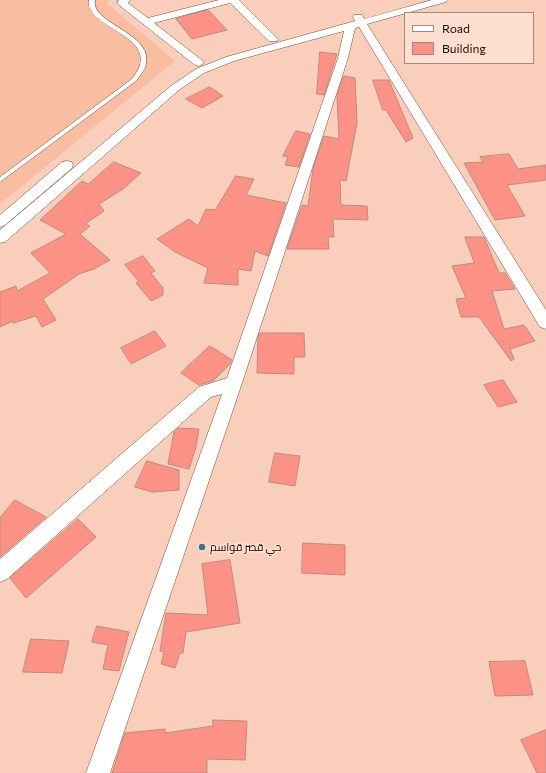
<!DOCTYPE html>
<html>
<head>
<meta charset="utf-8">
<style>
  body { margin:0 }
  #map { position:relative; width:546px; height:773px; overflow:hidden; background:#f9cfbb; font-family:Commissioner,sans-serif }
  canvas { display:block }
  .legend { position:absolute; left:404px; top:12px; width:130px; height:52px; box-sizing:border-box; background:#ffdfcf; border:1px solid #a2897d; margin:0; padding:5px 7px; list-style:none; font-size:12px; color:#170702 }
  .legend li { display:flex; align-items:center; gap:8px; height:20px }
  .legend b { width:20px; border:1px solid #a2897d }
</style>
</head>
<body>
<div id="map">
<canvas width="546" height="773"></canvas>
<ul class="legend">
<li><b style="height:5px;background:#fff"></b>Road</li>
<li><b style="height:11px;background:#fc9285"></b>Building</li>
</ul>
</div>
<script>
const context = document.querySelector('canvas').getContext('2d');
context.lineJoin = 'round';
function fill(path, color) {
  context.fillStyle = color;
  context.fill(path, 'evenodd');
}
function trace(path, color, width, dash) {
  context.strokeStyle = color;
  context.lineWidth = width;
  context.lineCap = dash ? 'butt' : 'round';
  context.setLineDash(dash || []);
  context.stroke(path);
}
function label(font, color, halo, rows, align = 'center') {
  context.font = font + ' Commissioner,Cairo,sans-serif';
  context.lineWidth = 3;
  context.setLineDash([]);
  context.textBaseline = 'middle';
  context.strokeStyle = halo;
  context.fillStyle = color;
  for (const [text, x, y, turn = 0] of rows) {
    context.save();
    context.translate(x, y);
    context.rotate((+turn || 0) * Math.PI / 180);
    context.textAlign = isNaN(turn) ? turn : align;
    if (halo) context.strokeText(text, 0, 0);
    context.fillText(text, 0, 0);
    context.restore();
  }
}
fill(new Path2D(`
  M0,0H109L107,3L175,61L0,204Z`), '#f9bea1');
const building = new Path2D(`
  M208,10L227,30L192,39L176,19Z
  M320,52L337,54L324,95L317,94Z
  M344,76L355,78L357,123L346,181L340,180L341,205L367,206L368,220L333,219L334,237H328L329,249H287L302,205L308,206L313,169L324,136L339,139L337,96Z
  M373,80H389L413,138L406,142L386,110H383Z
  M210,87L223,96L202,108L186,99Z
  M296,131L310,134L299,167L285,165L288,157L283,156Z
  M509,154L518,169L546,165V180L507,185L525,216L495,220L464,163L483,162L480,157Z
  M114,162L141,173L123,189L99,204L104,211L85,224L90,226L80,234L110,260L94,269L79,274L43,299L56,320L42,327L36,316L13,323V321L0,327V292L16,286L17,291L50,273L31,253L66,234L40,220L82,181L88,184Z
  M236,176L254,179L246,195L286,203L268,256L255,251L251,271L238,269V285L204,283L208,268L175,252L157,239L189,219L198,226L206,209L215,210Z
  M465,237H484L499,273H505L515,289L492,291L504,329L524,325L535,341L510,349L514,359L511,361L479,317H461L456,299L466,298L452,266L474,263Z
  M143,256L155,271L151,273L163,288V295L151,301L136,283L139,282L125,265Z
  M155,331L166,346L131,364L121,348Z
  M260,333H304L305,357H294V374L257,373L258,337Z
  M210,346L232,360L230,364L213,381L199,385L181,373Z
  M503,380L517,402L498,407L484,385Z
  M178,428L199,429L196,447L189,469L168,464L174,432Z
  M275,453L300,456L295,486L269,482Z
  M147,461L179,470V490L152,492L135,487Z
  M15,500L46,517L0,557V518Z
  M78,519L96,537L26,598L10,578Z
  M303,543L345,545V575L302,573Z
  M230,560L240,623L186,632L183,653H180L175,668L161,664L164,652L160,651L166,613L208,615L202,564Z
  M97,626L129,632L119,671L103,669L108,645L92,642Z
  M31,639L69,641L62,673L23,672Z
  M525,661L533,695L495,696L489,662Z
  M213,720L247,721L245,760L207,759V773H112L125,733L165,729V733L213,726Z
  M546,730V773H537L521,740Z`);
fill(building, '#fc9285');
trace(building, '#bf8981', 1);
const lane = new Path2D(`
  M89,0H95C90,25 158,33 145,68C143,72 139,77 136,81L0,182V177L132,79C134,76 137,72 139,68C153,34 84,27 89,0Z`);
const street = new Path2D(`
  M119,0H130L128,3L148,18L219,0H239L278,39L277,41H269L230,3L154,23L203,61L204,63L199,66L195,65L119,5L117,3Z
  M432,0H448L446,2L367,24L546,310V329L540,327L359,27L355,28L348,58L242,383L110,773H86L222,394L211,397L7,579L0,582V559L199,387L227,378L338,58L344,31L234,61L204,73L179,90L5,242L0,243V230L171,86L196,69L226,57L355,21L353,17L354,15H362L364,19Z
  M67,161L72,162L73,165L72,168L5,225L0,227V215L62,162Z`);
trace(lane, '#764b34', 1);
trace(street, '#764b34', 1);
fill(lane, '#fff');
fill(street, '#fff');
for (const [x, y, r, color] of [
  [202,547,4,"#39748c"]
]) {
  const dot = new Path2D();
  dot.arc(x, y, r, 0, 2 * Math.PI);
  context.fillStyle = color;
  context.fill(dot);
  trace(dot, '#ffdfcf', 1.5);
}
label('11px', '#170702', '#ffdfcf', [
  ["حي قصر قواسم",210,547]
], 'left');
</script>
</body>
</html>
